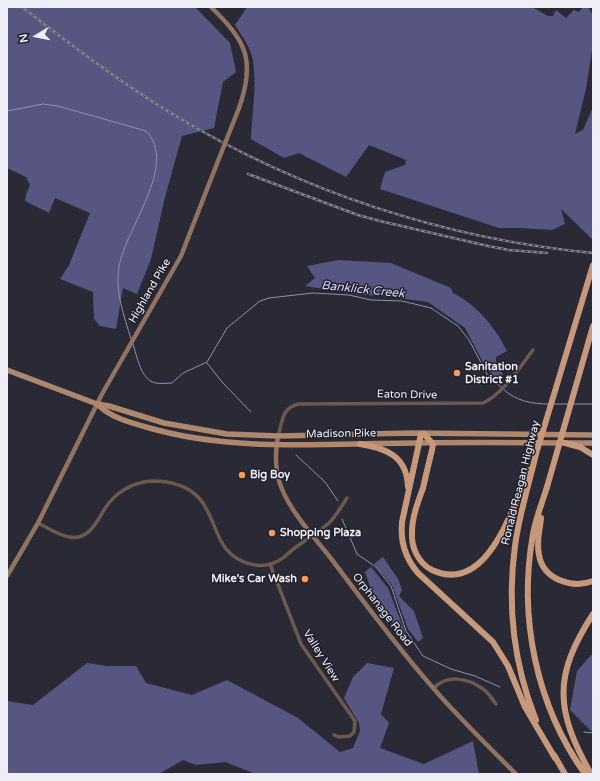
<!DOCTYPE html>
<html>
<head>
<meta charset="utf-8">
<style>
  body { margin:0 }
  #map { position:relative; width:600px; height:781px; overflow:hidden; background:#292a36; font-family:"Varela Round",sans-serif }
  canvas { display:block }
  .frame { position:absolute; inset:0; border:8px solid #eeeef7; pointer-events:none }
  .north { position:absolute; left:16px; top:16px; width:40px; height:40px; -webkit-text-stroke:3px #20202c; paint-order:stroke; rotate:260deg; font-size:11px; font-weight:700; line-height:16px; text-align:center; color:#eeeef7 }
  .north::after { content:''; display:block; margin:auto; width:14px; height:18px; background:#eeeef7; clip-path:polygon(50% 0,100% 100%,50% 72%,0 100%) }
</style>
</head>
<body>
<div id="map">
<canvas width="600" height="781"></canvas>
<div class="frame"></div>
<div class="north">N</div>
</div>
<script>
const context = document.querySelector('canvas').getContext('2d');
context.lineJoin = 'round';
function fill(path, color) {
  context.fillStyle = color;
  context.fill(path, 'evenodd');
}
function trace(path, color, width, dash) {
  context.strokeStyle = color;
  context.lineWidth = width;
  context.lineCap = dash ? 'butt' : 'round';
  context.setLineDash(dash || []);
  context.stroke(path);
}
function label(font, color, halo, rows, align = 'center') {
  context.font = font + ' "Varela Round",sans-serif';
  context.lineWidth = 3;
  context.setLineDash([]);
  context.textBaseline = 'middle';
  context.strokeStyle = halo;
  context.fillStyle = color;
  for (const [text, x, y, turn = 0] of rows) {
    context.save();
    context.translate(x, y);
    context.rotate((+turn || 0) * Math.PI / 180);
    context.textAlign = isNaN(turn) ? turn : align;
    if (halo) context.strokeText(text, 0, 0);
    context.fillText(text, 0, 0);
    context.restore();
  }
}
fill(new Path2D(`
  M7,7H195L230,43L236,72L223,82L214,128L182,136L165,197L151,259L137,294L123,288L116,329L100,326L94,319L93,292L60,279L69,265L90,213L55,198L49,213L25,201L26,195L30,185L26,177L7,168Z
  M247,7H532L548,16H553L556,10L566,18L574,10L579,12L582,8L588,7L593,15V44L586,89L575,134L583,130L593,107V240L561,209L565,224L552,230L520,228H499L380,189L385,172L405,165L406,160L369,145L346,177L299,153L284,158L251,139C252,114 257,86 253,61C251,48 242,36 235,25Z
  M339,260L391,263L451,288L453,293C476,304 496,328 507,351L496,357V362L501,368L504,379H496L485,366L465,328L428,302L383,296L363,295L305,286L315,278L307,266Z
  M383,557L398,579L402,590L399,596L414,611L423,638L418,642L408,629L392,585L374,564Z
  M371,567L388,588L406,635L404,639L374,598L365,572Z
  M593,653V733L570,710L577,671Z
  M87,663L107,666H136L146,683L192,695L227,680L298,718L340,752L353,748L360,731L359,723L344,698L353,677L367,663L394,668L381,714L389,723L380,748L424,764L473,741L479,774H256L225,762L196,765L183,760L159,774H7V701L33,705Z`), '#575682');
trace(new Path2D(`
  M7,111L43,104L58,106L146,131C179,164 125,229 119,267C115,293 124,315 131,339
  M133,344C137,356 141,381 156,383C161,384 167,383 172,383L183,373L207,362L227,328L260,301L269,298L313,293L349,295L371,300L402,301L431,308L458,326L469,340L488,376L501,387
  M207,363L222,382L251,412
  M503,389C516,401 532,404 548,404
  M554,404H568
  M574,404H593
  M296,455L325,482L338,501
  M342,519L357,554L376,567L391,586L406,631L423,656L451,669L475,676L500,687
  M584,732L593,733`), '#9090b2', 1);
trace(new Path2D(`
  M278,436C283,421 281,408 299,404L483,403C504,393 519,368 533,350
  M38,523C48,528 58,535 69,537C89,541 97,521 106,507C116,492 133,482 152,481C168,481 187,485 199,498C210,510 213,526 221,541C231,561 257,572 278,561C284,558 289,552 295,548C305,540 319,532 329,523C336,516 341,507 347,498
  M270,564L301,644L355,721L354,732L350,736L339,737L334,735
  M434,688C447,674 468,678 483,689C488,692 492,699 496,704`), '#6d5a4d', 3.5);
trace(new Path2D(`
  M211,7C246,41 256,60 239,108
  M278,436C275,453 275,473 282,489C292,514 316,539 333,561C365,604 398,648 434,689C460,719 488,746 516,774
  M7,576L38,523L102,394L181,256L218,161`), '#927360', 4.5);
trace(new Path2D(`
  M7,370L97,404L109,406L164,423L227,434L278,436L412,433L593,435
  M97,404C110,417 128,422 146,427C234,453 326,443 417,443C476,442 534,443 593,443`), '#ae876d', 5.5);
trace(new Path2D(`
  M421,434L402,522C400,542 405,558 418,573L493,642L508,666L525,707L555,758
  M424,434L433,444L432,450C429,462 426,475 423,488C418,502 412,517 412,532C411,547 418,563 432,570C488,596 513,506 529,470
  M565,443L580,447L593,455
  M360,444C386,448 407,456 408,487
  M536,454C529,484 519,515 515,546C507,605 514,665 536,720
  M547,487C542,503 536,518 533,534C518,617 536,705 585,774
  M541,518C540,530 536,542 539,555C543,579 571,589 593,581
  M554,755L565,774
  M591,774C555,710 553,676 593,614`), '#c8987a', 6);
const rail = new Path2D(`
  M22,7C71,45 121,83 174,115C302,192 445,239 593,253
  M248,174L358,215L380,221L488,246L509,250L547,253`);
trace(rail, '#858691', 2.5);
trace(rail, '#20202c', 1, [3]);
trace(new Path2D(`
  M218,161L239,108`), '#927360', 4.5);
trace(new Path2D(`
  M536,454L593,265
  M547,487L593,326`), '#c8987a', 6);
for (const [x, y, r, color] of [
  [457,373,4,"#fe9c57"],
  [242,475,4,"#fe9c57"],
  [272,533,4,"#fe9c57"],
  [305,579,4,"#fe9c57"]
]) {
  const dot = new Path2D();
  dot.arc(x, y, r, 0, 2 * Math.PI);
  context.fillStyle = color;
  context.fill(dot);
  trace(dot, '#20202c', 1.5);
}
label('11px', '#eeeef7', '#20202c', [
  ["Highland Pike",150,291,-60],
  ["Eaton Drive",407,395,1],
  ["Madison Pike",341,434,-1],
  ["Ronald Reagan Highway",521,483,-76],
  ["Orphanage Road",382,610,52],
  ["Valley View",321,656,58]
]);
label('bold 11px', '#eeeef7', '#20202c', [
  ["Sanitation",465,367],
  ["District #1",465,380],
  ["Big Boy",250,475],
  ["Shopping Plaza",280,533],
  ["Mike's Car Wash",297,579,"right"]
], 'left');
label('italic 12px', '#dcddfa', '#20202c', [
  ["Banklick Creek",363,290,6]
]);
</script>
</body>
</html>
